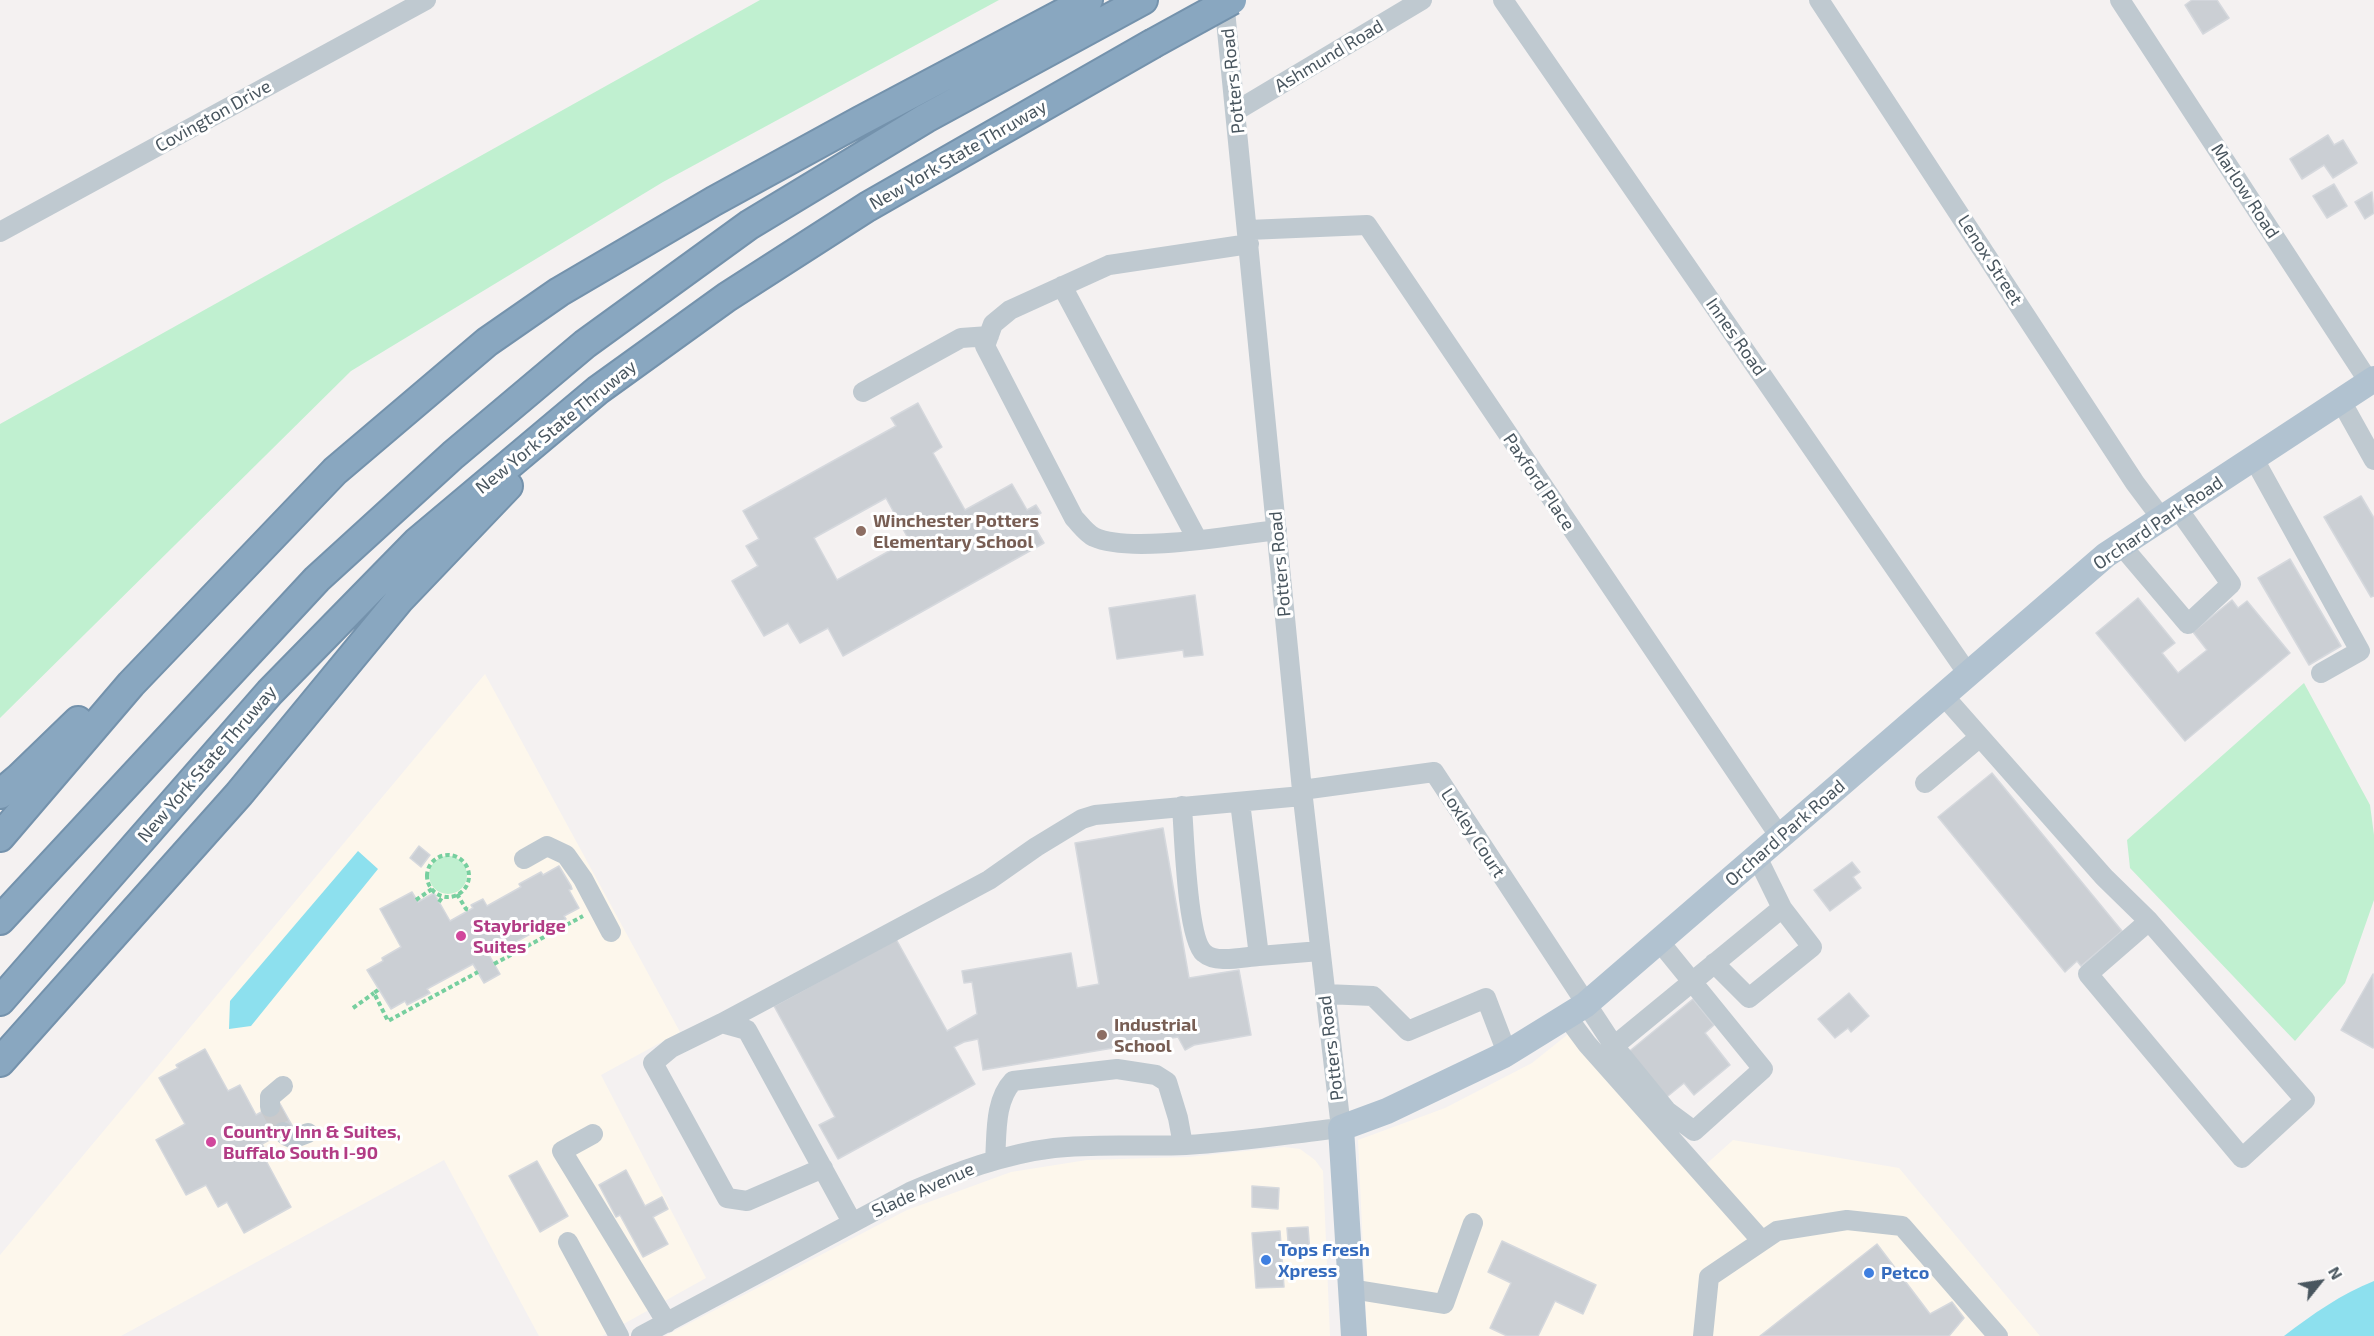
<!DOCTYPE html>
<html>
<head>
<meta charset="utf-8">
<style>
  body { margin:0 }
  #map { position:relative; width:2374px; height:1336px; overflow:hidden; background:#f4f1f1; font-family:"Exo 2",sans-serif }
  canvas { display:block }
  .north { position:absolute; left:2290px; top:1252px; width:60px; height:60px; -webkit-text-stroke:4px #fff; paint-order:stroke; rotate:60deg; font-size:16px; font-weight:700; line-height:24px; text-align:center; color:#49565f }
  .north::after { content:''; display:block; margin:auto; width:21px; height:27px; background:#49565f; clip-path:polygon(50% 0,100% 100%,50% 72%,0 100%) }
</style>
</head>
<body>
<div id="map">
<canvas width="2374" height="1336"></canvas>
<div class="north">N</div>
</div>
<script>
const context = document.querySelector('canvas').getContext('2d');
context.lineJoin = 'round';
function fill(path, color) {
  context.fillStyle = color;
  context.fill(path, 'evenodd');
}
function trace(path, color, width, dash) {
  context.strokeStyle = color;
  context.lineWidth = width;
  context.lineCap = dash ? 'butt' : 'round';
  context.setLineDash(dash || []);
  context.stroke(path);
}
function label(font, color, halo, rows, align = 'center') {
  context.font = font + ' "Exo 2",sans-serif';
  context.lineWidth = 6;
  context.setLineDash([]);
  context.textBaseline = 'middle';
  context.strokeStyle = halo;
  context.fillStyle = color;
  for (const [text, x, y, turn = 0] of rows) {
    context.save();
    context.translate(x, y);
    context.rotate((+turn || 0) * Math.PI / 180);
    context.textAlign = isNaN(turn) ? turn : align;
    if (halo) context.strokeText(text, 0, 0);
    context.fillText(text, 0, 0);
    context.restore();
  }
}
fill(new Path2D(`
  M485,674L680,1032L601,1075L706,1278L602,1336H539L444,1160L121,1336H0V1255Z
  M1582,1023L1702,1168L1733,1140L1899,1168L2040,1336H1367L1358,1140L1445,1108L1532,1063Z
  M1284,1147L1300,1149L1315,1160L1323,1171L1330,1336H665L907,1210L1011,1172L1087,1160L1188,1157Z`), '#fdf7ec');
fill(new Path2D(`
  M760,0H999L663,182L351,371L0,718V424Z
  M2304,683L2370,805L2374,835V900L2345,983L2295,1041L2130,868L2127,840Z
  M429 875a19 19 0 1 1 38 0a19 19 0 1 1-38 0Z`), '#c0f0d0');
fill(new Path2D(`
  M358,851L378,869L251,1026L229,1029L230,1001Z
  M2374,1281V1336H2284C2313,1314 2341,1294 2374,1281Z`), '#8de0ee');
const building = new Path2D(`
  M2192,0H2217L2229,18L2203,34L2185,5Z
  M2328,135L2334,145L2343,140L2357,163L2333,178L2324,165L2302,179L2290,159Z
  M2334,184L2347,206L2327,218L2313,196Z
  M2372,192L2374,213L2365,219L2355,202Z
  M918,403L942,447L933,453L965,510L1012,484L1027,510L1036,505L1041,513L1030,519L1044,543L843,656L828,628L800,643L788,623L764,636L732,581L758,566L746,546L759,539L743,511L896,426L891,418ZM886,498L909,540L837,580L814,538Z
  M2361,496L2374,518V596L2371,597L2324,517Z
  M2290,559L2341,646L2309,665L2258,578Z
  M1195,595L1203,655L1184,657L1183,650L1117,659L1109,608Z
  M2138,598L2175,643L2162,653L2178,673L2207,650L2193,632L2232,600L2238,608L2247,601L2290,653L2185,741L2096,633Z
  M1992,773L2122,931L2081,966L2077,961L2065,972L1938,817Z
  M1163,828L1189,978L1239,970L1251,1035L1194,1045L1185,1050L1178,1037L983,1070L978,1039L964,1042L954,1047L975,1084L838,1159L819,1125L835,1117L774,1006L896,939L947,1031L977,1014L972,982L964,983L962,971L1071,953L1077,988L1099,984L1075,843Z
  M419,846L430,855L421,867L410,858Z
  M1852,862L1860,872L1853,877L1861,888L1830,911L1814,890Z
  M559,866L571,886L572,889L569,890L579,908L564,916L566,919L545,930L543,927L503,949L501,946L488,953L500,974L484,983L473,964L427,989L430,993L407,1005L405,1001L391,1009L367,970L383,961L382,958L401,947L380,909L412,892L418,902L434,893L450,921L473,908L471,905L483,899L487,906L521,887L519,884L541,872L543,875Z
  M2373,974L2374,1047L2373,1048L2341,1030Z
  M1849,993L1869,1016L1851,1032L1848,1028L1835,1038L1818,1019Z
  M1693,999L1714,1025L1705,1033L1730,1065L1694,1095L1684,1083L1663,1100L1626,1054Z
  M205,1049L228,1091L240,1085L256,1115L279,1102L293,1127L262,1144L267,1153L263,1155L291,1207L244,1233L227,1202L218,1207L206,1185L186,1195L156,1140L185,1124L159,1078L178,1068L176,1065Z
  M537,1161L568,1216L540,1232L509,1176Z
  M626,1170L645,1206L662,1197L668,1209L653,1217L668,1244L643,1257L620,1215L616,1217L599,1185Z
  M1252,1186L1279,1188L1278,1209L1252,1207Z
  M1308,1227L1310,1253L1289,1254L1287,1228Z
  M1280,1231L1284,1287L1256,1288L1252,1233Z
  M1502,1241L1596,1285L1583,1314L1555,1301L1538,1336H1507L1490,1328L1511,1283L1488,1272Z
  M1877,1244L1930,1314L1952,1302L1964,1318L1949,1336H1760Z`);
fill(building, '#cbcfd4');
trace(building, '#d5d8dd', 1.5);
trace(new Path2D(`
  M270,1107L283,1132`), '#c9cacc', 20, [20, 10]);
const highway = new Path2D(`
  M0,794L19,778L78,721
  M0,837L131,684L335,471L487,342L559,292L714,201L860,121L1088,0
  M0,920L317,579L453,455L585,344L749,225L926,118L1143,0
  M0,1001L270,692L417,542L598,390L727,297L867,207L1152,44
  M0,1062L239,794L399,600L508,486`);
trace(highway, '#7492ac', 32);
trace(new Path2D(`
  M427 876a21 21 0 1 1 42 0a21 21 0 1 1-42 0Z
  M457,894L466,909L470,910
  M416,900L432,889
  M439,902L443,896
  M494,964L583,916
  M378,990L374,993L388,1021L478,972
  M353,1008L374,993`), '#77cf9f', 4, [4.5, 3]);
trace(new Path2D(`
  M1503,0L1968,674
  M1819,0L2135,483L2162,519
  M2120,0L2369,382
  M1236,111L1422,0
  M1248,230L1367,225L1780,837
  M0,232L426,0
  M1249,244L1109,265L1010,310L993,324L985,346L1074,518C1080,524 1086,533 1094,537C1131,554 1233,535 1277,530
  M1062,286L1197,539
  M863,392L961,338L989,336
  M2341,401L2374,460
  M2254,459L2360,651L2321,673
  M2121,545L2188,624L2231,584L2178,509
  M1943,695L2104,877L2149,921L2305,1100L2242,1158L2088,974L2149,921
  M1925,783L1980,737
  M1302,790L1434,772L1614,1046L1667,1111L1694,1131L1763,1069L1659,941
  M1240,802L1259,956L1320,951
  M1182,806C1184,833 1187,939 1204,953C1216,964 1243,957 1259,956
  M524,859L547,846L566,855L583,879L611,932
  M1714,963L1749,998L1812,947L1782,908L1757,857
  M1325,994L1373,996L1408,1031L1486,998L1507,1053
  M1567,1017L1587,1044L1762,1241
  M722,1023L989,880L1036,847L1082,819L1095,815L1302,796
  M1614,1046L1782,908
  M270,1107V1097L283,1086
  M283,1132C290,1142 298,1137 308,1133
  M593,1134L562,1151L667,1323
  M995,1160C997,1135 994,1101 1013,1081L1117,1069L1156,1075L1167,1082L1178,1118L1183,1145
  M823,1168L747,1201L727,1198L653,1063L671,1048L722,1023L747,1030L852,1222
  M568,1242L619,1336
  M1351,1289L1444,1304L1473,1223
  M641,1336L910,1192C956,1172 1004,1154 1054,1148C1098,1143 1142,1147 1186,1145C1238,1142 1289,1134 1341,1128L1302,790L1224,0
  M1703,1336L1709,1277L1777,1231L1847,1220L1902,1226L1998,1336`), '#bfc9d0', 20);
trace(new Path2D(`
  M1354,1336L1341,1128L1387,1111L1504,1055L1585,1005L2106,555L2374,379`), '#b1c2d0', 26);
trace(highway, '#89a7c0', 28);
const highwayBridge = new Path2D(`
  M1152,44L1232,0`);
trace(highwayBridge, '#7492ac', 32, []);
trace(highwayBridge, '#89a7c0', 28);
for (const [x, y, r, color] of [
  [861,531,6,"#8d6e63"],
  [461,936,6,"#d1479c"],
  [1102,1035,6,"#8d6e63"],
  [211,1142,6,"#d1479c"],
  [1266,1260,6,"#3f7fe0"],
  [1869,1273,6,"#3f7fe0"]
]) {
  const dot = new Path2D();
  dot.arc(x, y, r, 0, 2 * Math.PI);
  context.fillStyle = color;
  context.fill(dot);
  trace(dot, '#fff', 2);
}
label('18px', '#49565f', '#fff', [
  ["Ashmund Road",1329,56,-31],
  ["Potters Road",1233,81,-96],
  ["Covington Drive",213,116,-29],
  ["New York State Thruway",958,155,-30],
  ["Marlow Road",2245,191,57],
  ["Lenox Street",1990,260,57],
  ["Innes Road",1736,337,55],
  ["New York State Thruway",556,427,-39],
  ["Paxford Place",1539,482,56],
  ["Orchard Park Road",2158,523,-34],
  ["Potters Road",1280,564,-95],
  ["New York State Thruway",207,764,-49],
  ["Loxley Court",1473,833,57],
  ["Orchard Park Road",1785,833,-41],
  ["Potters Road",1331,1048,-97],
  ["Slade Avenue",923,1190,-24]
]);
label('bold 18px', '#785e54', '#fff', [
  ["Winchester Potters",873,521],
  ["Elementary School",873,542],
  ["Industrial",1114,1025],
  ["School",1114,1046]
], 'left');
label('bold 18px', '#b23c85', '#fff', [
  ["Staybridge",473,926],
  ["Suites",473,947],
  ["Country Inn & Suites,",223,1132],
  ["Buffalo South I-90",223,1153]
], 'left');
label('bold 18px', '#366cbe', '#fff', [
  ["Tops Fresh",1278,1250],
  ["Xpress",1278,1271],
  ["Petco",1881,1273]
], 'left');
</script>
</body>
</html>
